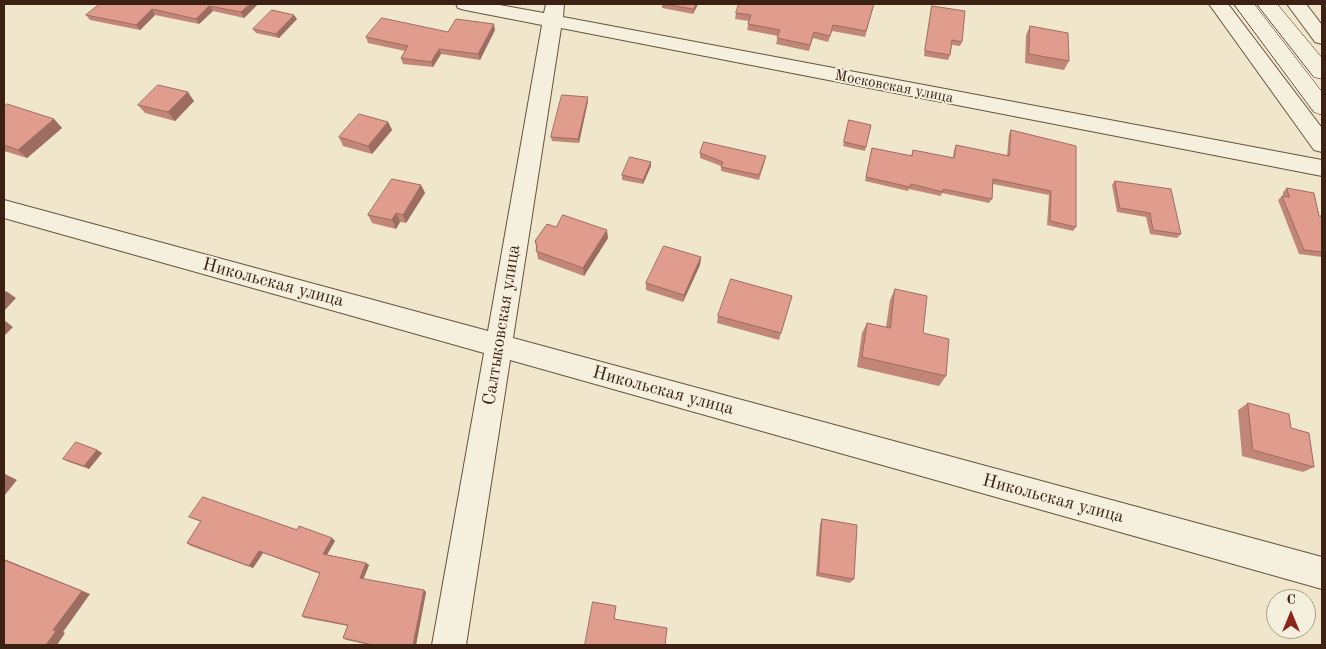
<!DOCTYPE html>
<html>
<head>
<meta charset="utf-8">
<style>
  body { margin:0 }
  #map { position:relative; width:1326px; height:649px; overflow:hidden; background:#efe6cc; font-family:"Old Standard TT",serif }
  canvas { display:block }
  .frame { position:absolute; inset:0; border:5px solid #3c2013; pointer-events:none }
  .north { position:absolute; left:1266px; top:589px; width:50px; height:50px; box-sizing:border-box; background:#f5efde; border:1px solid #ab9c8d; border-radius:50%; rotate:0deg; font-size:14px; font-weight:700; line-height:20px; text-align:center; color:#3c2013 }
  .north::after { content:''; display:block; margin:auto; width:18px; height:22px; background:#8f2418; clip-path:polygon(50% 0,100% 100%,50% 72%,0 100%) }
</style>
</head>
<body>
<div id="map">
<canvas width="1326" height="649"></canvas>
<div class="frame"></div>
<div class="north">С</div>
</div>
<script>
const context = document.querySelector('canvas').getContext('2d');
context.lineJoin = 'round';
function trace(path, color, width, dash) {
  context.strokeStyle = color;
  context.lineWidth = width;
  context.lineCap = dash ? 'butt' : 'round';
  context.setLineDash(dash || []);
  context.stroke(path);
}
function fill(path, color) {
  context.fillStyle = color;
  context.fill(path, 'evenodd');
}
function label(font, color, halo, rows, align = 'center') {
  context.font = font + ' "Old Standard TT",serif';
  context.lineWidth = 4;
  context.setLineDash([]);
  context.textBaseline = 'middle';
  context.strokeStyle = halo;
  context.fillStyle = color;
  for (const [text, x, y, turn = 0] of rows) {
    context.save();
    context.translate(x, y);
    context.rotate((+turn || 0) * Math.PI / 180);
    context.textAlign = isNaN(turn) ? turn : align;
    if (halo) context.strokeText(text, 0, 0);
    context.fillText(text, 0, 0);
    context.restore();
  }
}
const street = new Path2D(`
  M456,4H494L544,13L546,4H564L563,17L1322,160V176L561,28L513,338L1322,557V589L510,360L466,645H432L484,353L4,218V200L488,331L542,25L465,10L458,8Z
  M1209,4H1228L1322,128V152L1314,150Z
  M1287,4H1306L1322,25V44L1315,42Z`);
const secondary = new Path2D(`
  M1234,4H1254L1322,92V115L1314,112Z
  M1257,4H1277L1322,58V79L1314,77Z`);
trace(street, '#695241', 2);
trace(secondary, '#3c2013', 1);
fill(street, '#f5efde');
fill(secondary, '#f5efde');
fill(new Path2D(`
  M100,4H258L244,18L213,11L199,24L155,15L140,30L90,20L86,15Z
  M662,4H698L693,14L662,8Z
  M874,4L865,37L832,31L828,42L813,38L809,51L776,44L778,36L747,30L749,21L735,19L736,13Z
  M932,6L962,42L960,46L952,45L950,55L948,60L924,56L931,10Z
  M297,19L279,38L256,33L253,29Z
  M1030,26L1069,61L1064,70L1025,63L1026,35Z
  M495,30L480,60L441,54L433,67L403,64L401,58L405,51L368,43L366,37Z
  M194,101L175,121L145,113L138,105Z
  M588,101L579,143L552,141L551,137Z
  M4,107L54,119L62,128L27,158L4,151Z
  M849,120L866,147L865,151L843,146Z
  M388,122L392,130L372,154L343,146L339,137Z
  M1011,130L1076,227L1073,231L1047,225L1049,195L993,184L992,199L989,203L942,193L941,196L909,189L908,191L865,181L872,148L911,156L913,150L953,158L954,150L956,145L1007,156L1009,134Z
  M700,153L765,161L759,180L721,171V166L700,158Z
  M651,162V166L643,184L622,180V175Z
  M1115,181L1181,234L1177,238L1150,234L1146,217L1117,212L1112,185Z
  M421,185L425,193L406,223L400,222L396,229L372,223L368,215Z
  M1287,188L1319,216H1322V257L1299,254L1278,200L1282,196H1283V192Z
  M556,227L608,238L584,276L538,259L535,241Z
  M701,257L700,265L683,302L646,290V283Z
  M895,289L923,333L946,376L939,386L857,367L862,333L867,323L886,327L890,300Z
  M792,296L779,340L717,323L718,316Z
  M1248,403L1314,467L1303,472L1242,456L1238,410Z
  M97,450L102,453L89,469L69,462L63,459Z
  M189,517L297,530L332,538L335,541L327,555L366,563L369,565L363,579L424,590L426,592L416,645H370L346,640L343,638L348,626L305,618L302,616L320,574L263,553L253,568L191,546L187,543L201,522Z
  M822,519L854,579L850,583L816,576L820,524Z`), '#c18678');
fill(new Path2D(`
  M250,4H258L244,18L241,12Z
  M696,4H698L693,14L694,9Z
  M209,6L213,11L199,24L196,19Z
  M152,9L155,15L140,30L136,25Z
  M294,15L297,19L279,38L276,34Z
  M494,24L495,30L480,60L478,54Z
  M439,49L441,54L433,67L431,62Z
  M188,92L194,101L175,121L168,112Z
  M588,97V101L579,143L578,139Z
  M54,119L62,128L27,158L18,150Z
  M388,122L392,130L372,154L368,146Z
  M651,162V166L643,184V180Z
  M421,185L425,193L406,223L403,215Z
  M396,213L400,222L396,229L392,220Z
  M607,230L608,238L584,276L583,268Z
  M701,257L700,265L683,302L684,295Z
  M6,291L16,298L4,311V293Z
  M4,320L13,327L4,336Z
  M97,450L102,453L89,469L84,466Z
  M5,474L17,480L4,496V476Z
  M332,538L335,541L326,556L323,554Z
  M259,551L263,553L253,568L249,566Z
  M4,559L90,594L63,632L65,633L57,645H46L53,630Z
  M366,563L369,565L363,580L360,578Z
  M424,590L426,592L416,645H413Z`), '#9d6d62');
const building = new Path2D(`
  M100,4H250L241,12L209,6L196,19L152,9L136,25L86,15Z
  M665,4H696L694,9Z
  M739,4H874L866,31L833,25L830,36L814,32L810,45L777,38L780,30L748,24L751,15L736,13Z
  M932,6L965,11L962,42L952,40L950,55L925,51Z
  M272,10L294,15L276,34L253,29Z
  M382,18L448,32L456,19L494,24L478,54L439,49L431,62L401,58L408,46L366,37Z
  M1030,26L1068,33L1069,61L1029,54Z
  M158,85L188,92L168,112L138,105Z
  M562,95L588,97L578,139L551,137Z
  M7,104L54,119L18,150L4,145V107Z
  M359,114L388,122L368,146L339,137Z
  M849,120L871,125L866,147L844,142Z
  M1011,130L1076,146V227L1050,221L1051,191L993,179L992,199L943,189V192L911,184L910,187L866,177L872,148L912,156L913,150L954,158L956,145L1009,156Z
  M704,142L766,156L759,175L721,167L723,162L700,153Z
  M630,157L651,162L643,180L622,175Z
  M392,179L421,185L403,215L396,213L392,220L368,215Z
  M1115,181L1171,189L1181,234L1153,230L1150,213L1120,208Z
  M1287,188L1314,193L1319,216H1322V252L1304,250L1282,196L1289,197Z
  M563,215L607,230L583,268L536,251L537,246L535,241L547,224L556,227Z
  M664,246L701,257L684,295L646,283Z
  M731,279L792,296L781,333L718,316Z
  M895,289L927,296L923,333L949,339L946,376L862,357L867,323L890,328Z
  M1248,403L1289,414L1291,428L1309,433L1314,467L1253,450Z
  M76,442L97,450L84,466L63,459Z
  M203,497L297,530L299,526L332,538L323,554L366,563L360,578L424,590L413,645H373L343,638L348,625L302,616L320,573L259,551L249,566L187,543L201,521L189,517Z
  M822,519L857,525L854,579L819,573Z
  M4,560L82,591L53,630L56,631L46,645H4Z
  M593,602L616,606L614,619L667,628L665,645H585Z`);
fill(building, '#e09c8c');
trace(building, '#9d6d62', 1);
label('15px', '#3c2013', '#f5efde', [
  ["Московская улица",894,87,11]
]);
label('18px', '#3c2013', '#f5efde', [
  ["Никольская улица",273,283,15],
  ["Салтыковская улица",502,325,-81],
  ["Никольская улица",663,391,15],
  ["Никольская улица",1053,499,15]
]);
</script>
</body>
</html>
